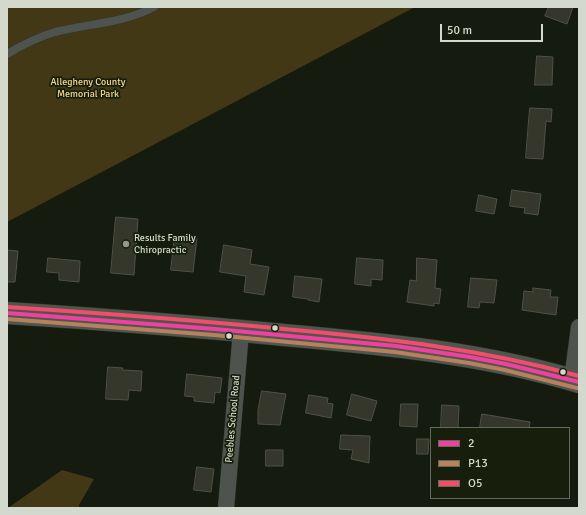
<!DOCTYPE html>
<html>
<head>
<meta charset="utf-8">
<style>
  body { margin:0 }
  #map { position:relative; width:586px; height:515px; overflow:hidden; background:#161b10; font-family:Signika,sans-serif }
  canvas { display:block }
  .frame { position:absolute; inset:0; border:8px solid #d3dacd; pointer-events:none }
  .legend { position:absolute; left:430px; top:427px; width:140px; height:72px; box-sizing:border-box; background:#171f0c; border:1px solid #626a59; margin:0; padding:5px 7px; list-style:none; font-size:12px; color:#d3dacd }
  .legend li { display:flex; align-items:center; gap:8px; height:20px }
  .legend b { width:20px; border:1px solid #626a59 }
  .scale { position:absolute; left:440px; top:24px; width:103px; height:18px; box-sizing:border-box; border:2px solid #d3dacd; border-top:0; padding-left:5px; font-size:12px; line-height:14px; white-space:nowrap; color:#d3dacd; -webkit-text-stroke:3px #171f0c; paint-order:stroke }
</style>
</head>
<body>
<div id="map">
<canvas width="586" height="515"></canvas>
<div class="frame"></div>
<ul class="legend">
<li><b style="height:5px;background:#f240a1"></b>2</li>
<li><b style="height:5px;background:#b6815c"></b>P13</li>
<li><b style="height:5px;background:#f44d6c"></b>O5</li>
</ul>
<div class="scale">50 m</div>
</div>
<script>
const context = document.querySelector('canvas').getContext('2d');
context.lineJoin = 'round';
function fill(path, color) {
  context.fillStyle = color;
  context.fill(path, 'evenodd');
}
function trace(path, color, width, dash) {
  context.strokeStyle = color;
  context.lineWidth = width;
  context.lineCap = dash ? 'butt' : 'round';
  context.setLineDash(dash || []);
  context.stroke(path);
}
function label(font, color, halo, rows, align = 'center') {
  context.font = font + ' Signika,sans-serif';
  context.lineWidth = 3.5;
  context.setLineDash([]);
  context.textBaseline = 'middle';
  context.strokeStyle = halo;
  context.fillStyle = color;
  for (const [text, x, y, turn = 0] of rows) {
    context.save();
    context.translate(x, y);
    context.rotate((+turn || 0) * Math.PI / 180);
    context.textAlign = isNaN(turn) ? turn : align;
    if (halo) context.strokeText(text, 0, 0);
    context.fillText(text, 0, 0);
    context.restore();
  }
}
fill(new Path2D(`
  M7,7H415L7,222Z
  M62,470L94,479L79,505V508H8Z`), '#433815');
const building = new Path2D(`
  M549,7H573L567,24L545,16Z
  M537,56L553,57L552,85H535Z
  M530,108L552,109L551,122L546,121L543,159L526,158Z
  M512,190L541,194L538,215L524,213L525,208L510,206Z
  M479,195L497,199L494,214L476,211Z
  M116,217L138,219L134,275L111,273Z
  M175,236L197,238L193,272L171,270Z
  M224,245L252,250L250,264L269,267L264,295L244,292L246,276L220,272Z
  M7,250L18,251L15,282H7Z
  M48,258L80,261L79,282L59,280V273L47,272Z
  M357,258L383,260L382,280L371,279V286L355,284Z
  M417,258L437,260L435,287V288L441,289L439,304L434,303V306L407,302L410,280L416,281Z
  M295,276L322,279L319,302L308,300V299L293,297Z
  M471,278L497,280L494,303L480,302L479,308L468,307Z
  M533,288L551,290L550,297H558L556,315L522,310L524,291L533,292Z
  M108,367L123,368L122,370L142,371L141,391L129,390L128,400L106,399Z
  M187,374L222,378L220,393L215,392L214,403L194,401V397L185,396Z
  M262,391L286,394L280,425L258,424V410Z
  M352,394L377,401L371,421L347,415Z
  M309,395L328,398L327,403L333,404L331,418L306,413Z
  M401,404H418L417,427L400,426Z
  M442,405L459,406L458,428H441Z
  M482,414L530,422L529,428H480Z
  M341,435L370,436L369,463L351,459L353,450L340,449Z
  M417,439H429L428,454H417Z
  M266,450H283V466H266Z
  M197,467L214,469L211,492L194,490Z`);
fill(building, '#34372a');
trace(building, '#4f5148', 1);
const lane = new Path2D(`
  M7,54C22,45 38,37 55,32C87,24 124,23 154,7`);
const street = new Path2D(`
  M572,380L579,327
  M226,508L241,331`);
const primary = new Path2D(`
  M7,313C100,319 192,326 284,335C384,344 483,353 579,382`);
trace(lane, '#30352b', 9);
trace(street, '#30352b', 17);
trace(primary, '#30352b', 23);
trace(lane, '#4e534e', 8);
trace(street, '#4e534e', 16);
trace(primary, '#4e564e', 22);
trace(new Path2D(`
  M7,313L215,329L396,346L470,357L506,364L579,382`), '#f240a1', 4);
trace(new Path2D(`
  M7,319L214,335L395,352L469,363L505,370L577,388`), '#b6815c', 4);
trace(new Path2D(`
  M7,307C100,313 192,320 284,329C385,338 481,349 579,376`), '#f44d6c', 4);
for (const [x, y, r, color] of [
  [126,244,4,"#91978b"],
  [275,328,3.5,"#d3dacd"],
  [229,336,3.5,"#d3dacd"],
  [563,372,3.5,"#d3dacd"]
]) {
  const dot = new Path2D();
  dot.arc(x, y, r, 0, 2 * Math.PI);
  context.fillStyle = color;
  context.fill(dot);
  trace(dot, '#171f0c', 1.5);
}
label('10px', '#f4d790', '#171f0c', [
  ["Allegheny County",88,82],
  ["Memorial Park",88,94]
]);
label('10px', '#d3dacd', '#171f0c', [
  ["Results Family",134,238],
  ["Chiropractic",134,250]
], 'left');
label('10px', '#d3dacd', '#171f0c', [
  ["Peebles School Road",233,419,-85]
]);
</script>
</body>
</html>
